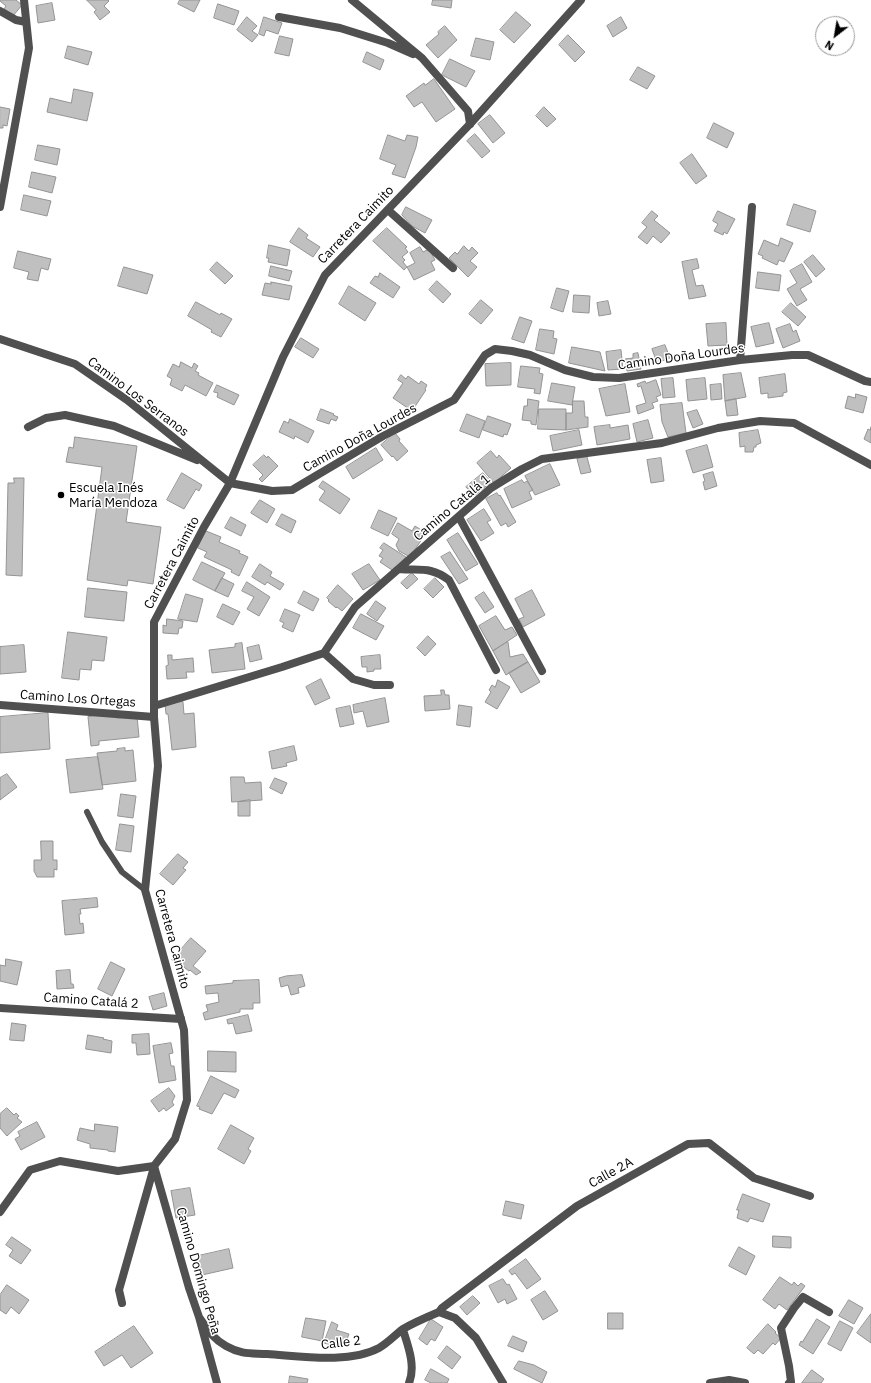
<!DOCTYPE html>
<html>
<head>
<meta charset="utf-8">
<style>
  body { margin:0 }
  #map { position:relative; width:871px; height:1383px; overflow:hidden; background:#fff; font-family:"IBM Plex Sans",sans-serif }
  canvas { display:block }
  .north { position:absolute; left:815px; top:16px; width:40px; height:40px; box-sizing:border-box; background:#fff; border:1px solid #999; border-radius:50%; rotate:211deg; font-size:11px; font-weight:700; line-height:16px; text-align:center; color:#000 }
  .north::after { content:''; display:block; margin:auto; width:14px; height:18px; background:#000; clip-path:polygon(50% 0,100% 100%,50% 72%,0 100%) }
</style>
</head>
<body>
<div id="map">
<canvas width="871" height="1383"></canvas>
<div class="north">N</div>
</div>
<script>
const context = document.querySelector('canvas').getContext('2d');
context.lineJoin = 'round';
function fill(path, color) {
  context.fillStyle = color;
  context.fill(path, 'evenodd');
}
function trace(path, color, width, dash) {
  context.strokeStyle = color;
  context.lineWidth = width;
  context.lineCap = dash ? 'butt' : 'round';
  context.setLineDash(dash || []);
  context.stroke(path);
}
function label(font, color, halo, rows, align = 'center') {
  context.font = font + ' "IBM Plex Sans",sans-serif';
  context.lineWidth = 3;
  context.setLineDash([]);
  context.textBaseline = 'middle';
  context.strokeStyle = halo;
  context.fillStyle = color;
  for (const [text, x, y, turn = 0] of rows) {
    context.save();
    context.translate(x, y);
    context.rotate((+turn || 0) * Math.PI / 180);
    context.textAlign = isNaN(turn) ? turn : align;
    if (halo) context.strokeText(text, 0, 0);
    context.fillText(text, 0, 0);
    context.restore();
  }
}
const building = new Path2D(`
  M0,0H16L22,5L13,16L4,9L6,6L0,1Z
  M87,0H108L109,1L104,6L110,12L100,20L94,12L96,10Z
  M180,0H200L194,12L178,4Z
  M433,0H452L451,8L432,5Z
  M52,3L55,20L38,23L36,6Z
  M218,4L239,11L234,25L214,18Z
  M516,12L531,25L514,43L500,30Z
  M247,17L257,26L252,31L258,35L252,42L237,30Z
  M264,17L282,23L278,34L266,30L264,36L259,34Z
  M621,17L627,28L613,37L607,26Z
  M445,26L457,40L438,58L426,45L439,34L438,32Z
  M568,35L585,52L575,62L559,45Z
  M280,36L293,39L289,56L275,53Z
  M476,38L494,42L490,60L471,56Z
  M68,46L92,52L88,65L65,58Z
  M367,52L384,60L380,70L363,62Z
  M450,59L475,71L466,87L442,75Z
  M638,67L655,76L647,89L630,80Z
  M434,79L455,109L436,122L422,102L414,107L406,96L424,83L425,85Z
  M74,89L93,93L87,121L47,112L50,98L71,103Z
  M0,107L10,109L7,126L3,125V128H0Z
  M544,107L556,119L547,127L536,116Z
  M490,115L505,133L493,143L478,124Z
  M714,123L734,133L727,148L707,138Z
  M475,134L490,151L482,158L467,141Z
  M388,135L405,141L407,135L418,137L416,147L405,178L392,174L396,165L380,159Z
  M38,145L60,149L57,165L35,160Z
  M692,154L707,176L696,184L680,163Z
  M32,172L56,177L52,193L29,187Z
  M24,195L51,201L47,216L21,210Z
  M794,204L816,211L810,232L787,225Z
  M406,207L432,220L425,233L412,226L402,215Z
  M652,211L658,216L654,220L670,233L661,243L653,236L647,244L638,237L647,227L642,223Z
  M718,211L735,219L727,234L724,232L723,235L714,231L718,224L713,221Z
  M299,228L308,235L306,238L320,247L313,257L290,242Z
  M387,228L407,247L405,248L408,252L402,257L405,260L403,262L407,267L404,270L373,241Z
  M781,238L793,243L784,262L779,260L777,265L762,258L763,256L758,254L764,240L778,246Z
  M269,245L290,250L287,266L268,262L269,258H267Z
  M464,246L469,251L472,247L478,253L470,261L477,267L468,277L449,258L455,252L457,254Z
  M420,247L423,252L429,249L435,260L431,262L435,270L414,280L407,267L415,263L410,253Z
  M18,251L51,259L48,270L41,268L38,281L27,279L29,272L14,268Z
  M813,255L825,269L816,277L804,262Z
  M697,259L699,268L692,270L696,286L703,285L706,296L689,299L682,262Z
  M217,262L233,276L225,284L210,270Z
  M802,264L812,282L800,289L807,300L797,306L787,289L797,283L790,271Z
  M271,266L292,271L289,281L269,276Z
  M124,267L153,275L147,294L118,286Z
  M758,272L781,275L779,291L756,288Z
  M380,273L400,287L393,298L370,283L375,276L378,277Z
  M437,281L451,294L443,303L429,290Z
  M271,282L292,286L289,300L262,295L265,283L271,284Z
  M349,286L376,303L365,321L339,304Z
  M557,288L569,291L563,312L551,308Z
  M574,295L590,296L589,313L573,312Z
  M481,300L493,310L481,324L469,314Z
  M608,301L611,314L599,316L597,303Z
  M196,302L220,315L221,313L232,319L221,337L211,332L212,330L188,316Z
  M791,303L806,317L798,326L782,312Z
  M520,317L532,321L524,343L512,339Z
  M726,323L727,345L708,346L706,324Z
  M769,323L774,343L756,347L751,327Z
  M790,324L793,332L796,330L800,341L783,348L776,329Z
  M540,329L554,331L553,338L557,339L554,354L536,350Z
  M301,338L319,349L313,358L295,347Z
  M665,345L670,358L657,363L652,349Z
  M572,347L600,352L605,371L569,363Z
  M621,350L623,369L608,370L606,352Z
  M638,353L641,369L627,371L625,359L633,358V354Z
  M181,362L192,368L194,363L198,366L195,371L199,373L198,375L213,383L206,396L185,385L182,391L170,385L172,379L167,376L173,364L179,367Z
  M511,363V385L486,386L485,364Z
  M521,366L540,368L539,373L543,374L540,394L534,393L535,389L518,387Z
  M741,373L746,397L725,401L723,375Z
  M785,374L787,392L783,393V396L768,398V393L761,394L759,378Z
  M401,375L406,379L408,376L419,384L421,381L427,385L425,389L426,390L412,411L393,398L403,383L398,380Z
  M673,378L675,397L663,398L661,379Z
  M705,378L707,399L688,401L686,380Z
  M656,380L661,395L656,397L658,401L652,403L654,408L638,414L636,406L646,403L641,386L638,387L637,384L645,381L646,383Z
  M552,383L575,387L572,405L548,401Z
  M625,384L630,412L606,416L599,389Z
  M721,384L722,399L711,400L710,385Z
  M217,385L239,395L234,405L217,397L218,393L214,392Z
  M856,394L867,397L863,413L845,408L848,396L855,398Z
  M528,399L539,401L536,425L531,424V421L522,420L524,406H527Z
  M736,399L738,415L727,416L725,401Z
  M573,401H584L585,417H588V427L566,430V413H572Z
  M682,403L686,433L668,437L662,422L660,405Z
  M321,409L334,414L333,415L338,417L336,421L331,419L329,424L317,420Z
  M539,409H566V430L538,429Z
  M697,410L703,424L693,428L687,413Z
  M467,414L485,421L479,438L460,431Z
  M488,416L511,424L507,435L504,434L503,437L483,430Z
  M290,419L314,431L308,443L295,436L294,439L279,432L284,421L288,423Z
  M648,420L653,438L637,442L633,424Z
  M610,425V428L628,425L630,439L597,445L594,427Z
  M871,427V443L864,439L868,429L870,430Z
  M579,430L582,445L553,451L550,436Z
  M758,430L761,443L756,445V447H754L753,452H745V446L740,447L739,433Z
  M395,433L400,439L399,441L408,451L397,461L393,456L392,457L381,445Z
  M75,437L137,446L126,522L161,527L153,584L128,580L127,586L87,580L102,467L66,462L69,447L73,448Z
  M707,445L713,467L693,473L686,451Z
  M376,448L383,460L353,479L346,467Z
  M491,451L497,458L499,455L511,468L494,483L477,463Z
  M264,455L267,458L268,456L278,466L262,482L259,479L263,475L253,465Z
  M587,457L591,472L581,474L577,459Z
  M661,458L664,481L651,483L647,460Z
  M550,464L560,485L535,495L525,476Z
  M713,472L717,486L705,490L703,482L705,481L703,475Z
  M182,473L202,485L199,491L196,489L184,509L167,500Z
  M483,473L491,482L474,496L466,487Z
  M14,478H24L22,576L6,575L8,483H14Z
  M522,480L524,483L527,481L533,490L529,492L532,499L512,508L504,489Z
  M323,481L350,499L340,514L319,500L325,491L319,487Z
  M497,493L499,496L500,495L516,522L508,527L506,523L501,526L486,499Z
  M260,500L275,509L267,523L251,513Z
  M484,509L491,520L487,522L494,533L481,541L467,520Z
  M379,510L397,518L388,536L371,528Z
  M282,514L296,521L291,533L276,525Z
  M231,517L246,525L241,536L225,528Z
  M398,523L412,531L415,526L426,533L410,557L399,551L396,545L399,539L392,534Z
  M206,531L221,537L219,542L240,551L239,553L248,557L239,576L231,572L232,570L204,557L207,552L198,548Z
  M458,533L478,564L466,571L447,540Z
  M384,543L406,557L397,568L395,567L392,570L380,562L383,558L379,556L383,550L380,548Z
  M450,552L468,579L459,584L441,557Z
  M202,562L225,573L215,591L193,580Z
  M260,564L272,572L270,576L284,584L280,590L267,582L265,585L252,577Z
  M369,564L380,580L363,590L352,574Z
  M412,573L418,579L407,589L401,583Z
  M222,578L234,584L228,597L215,591Z
  M435,578L444,587L433,598L424,589Z
  M247,582L270,597L259,616L247,609L254,597L242,591Z
  M338,585L353,599L342,611L337,607L336,608L328,601L329,600L327,598Z
  M88,588L127,592L124,621L85,617Z
  M532,590L545,615L523,627L519,619L524,617L515,599Z
  M304,591L319,599L313,611L298,603Z
  M484,592L494,607L485,613L475,598Z
  M186,594L203,599L197,622L178,619Z
  M376,601L386,608L377,621L367,614Z
  M223,604L240,612L233,625L217,617Z
  M285,609L300,615L293,632L282,627L284,623L280,621Z
  M361,614L384,626L376,640L353,628Z
  M496,616L505,630L512,627L517,635L493,651L479,626Z
  M167,619L183,621L182,628H179L178,634L163,633V625L166,626Z
  M68,632L107,637L104,661L92,660L91,670L80,669L79,680L62,678Z
  M428,636L436,644L425,656L417,648Z
  M508,642L510,657L523,654L528,662L506,675L493,651Z
  M242,643L245,669L212,673L209,650L235,647V644Z
  M24,645L26,672L0,674V647Z
  M259,645L262,659L250,662L247,648Z
  M168,655H172V660L193,658L194,672H186L187,678L167,679L166,666L168,665Z
  M380,655L381,669H374V671L367,672V667H362L361,657Z
  M528,662L540,682L521,693L509,673Z
  M321,679L330,698L315,705L306,687Z
  M498,680L510,687L497,709L485,702L491,692L489,690L492,685L495,687Z
  M441,690H444L445,695H449L450,709L425,711L424,696L441,695Z
  M385,698L389,722L367,727L363,711L354,713L353,705Z
  M183,702L184,714L194,713L196,747L172,750L168,714H166L165,704Z
  M459,705L472,707L470,727L457,725Z
  M350,706L354,724L340,727L336,709Z
  M48,713L50,749L0,753V717Z
  M117,714V718L137,716L139,737L99,741V745L91,746L88,717Z
  M294,746L297,760L286,763L287,766L272,769L269,752Z
  M125,748V751L133,750L136,781L102,785L97,753L117,751V749Z
  M98,757L103,789L70,793L66,760Z
  M7,774L17,787L0,800V778Z
  M231,777H244L245,783L261,782L262,800L232,802Z
  M275,778L287,783L282,794L270,788Z
  M121,794L136,796L133,818L118,816Z
  M250,800V816H238V802Z
  M120,824L134,826L131,852L116,850Z
  M41,841H53V860H57V870L54,869V877H37L34,871V860H41Z
  M178,854L188,862L183,868L186,870L173,885L160,874Z
  M97,898L98,907L80,909L81,914H79L80,924L83,923L84,933L65,935L62,901Z
  M191,938L206,951L193,966L201,972L196,975L190,970L189,971L181,965L179,967L172,960Z
  M6,959L22,962L17,985L0,981V965L5,966Z
  M111,962L125,969L112,996L98,989Z
  M70,970L71,984H73L74,988L57,989L56,971Z
  M302,975L305,986L298,988L299,993L291,995L288,985L281,987L279,978L286,976Z
  M259,980L260,1003H253V1009H240V1012L205,1020L203,1013L208,1011L206,1005L219,1002L218,993L206,994L205,986L233,983V981Z
  M164,993L167,1006L153,1010L149,997Z
  M248,1015L252,1031L236,1034L233,1023L228,1024L227,1020Z
  M12,1023L26,1025L24,1041L10,1040Z
  M149,1034L150,1054L137,1055L136,1043H132V1035Z
  M88,1035L104,1038L103,1039L112,1041L111,1053L86,1049Z
  M171,1043L173,1053L169,1054L171,1066H174L176,1080L159,1083L153,1046Z
  M208,1051L236,1052V1072L208,1071Z
  M211,1076L239,1090L235,1098L224,1093L212,1114L199,1109L200,1107L197,1106Z
  M169,1088L175,1096L172,1102L174,1105L166,1111L164,1108L159,1112L151,1101Z
  M7,1108L14,1115L16,1113L19,1116L17,1118L22,1122L7,1136L0,1128V1114Z
  M37,1122L45,1137L21,1150L15,1139L20,1136L18,1132Z
  M95,1124L118,1127L115,1152L108,1151V1150L90,1148V1144L77,1140L80,1128L94,1131Z
  M231,1125L254,1138L248,1149L251,1151L244,1164L218,1149Z
  M190,1188L195,1215L176,1218L171,1191Z
  M743,1194L770,1204L763,1222L750,1218L748,1222L737,1218L739,1210H737Z
  M506,1201L524,1205L521,1219L503,1215Z
  M773,1236L791,1237V1248L773,1247Z
  M12,1237L31,1250L21,1264L9,1256L13,1250L6,1245Z
  M739,1247L755,1256L746,1275L729,1266Z
  M229,1249L233,1268L202,1275L198,1256Z
  M526,1259L541,1279L527,1289L515,1273L512,1275L509,1271Z
  M780,1277L792,1285L794,1282L798,1286L801,1283L805,1286L787,1310L779,1304L775,1309L763,1300Z
  M503,1279L507,1285L509,1284L517,1299L507,1304L505,1299L498,1303L489,1286Z
  M7,1285L29,1300L19,1314L11,1307L6,1314L0,1310V1295Z
  M545,1291L558,1311L543,1320L531,1300Z
  M473,1296L480,1303L467,1315L460,1307Z
  M849,1300L863,1308L854,1324L839,1316Z
  M608,1313H623V1329H608Z
  M871,1314V1343L857,1333Z
  M306,1318L326,1321L322,1341L302,1337Z
  M431,1319L443,1327L435,1341L431,1339L427,1345L419,1339Z
  M817,1319L830,1327L813,1354L799,1345L801,1341L802,1342Z
  M840,1321L853,1328L841,1351L828,1344Z
  M332,1322L338,1325L336,1330L349,1334L346,1342L341,1347H337L324,1343Z
  M768,1324L776,1332L775,1333L781,1338L775,1345L773,1343L763,1354L758,1350L754,1354L747,1348Z
  M134,1326L153,1353L131,1368L122,1355L104,1366L95,1352Z
  M513,1336L527,1342L523,1352L508,1346Z
  M447,1346L461,1357L452,1369L438,1358Z
  M519,1361L534,1365L547,1372L542,1383L514,1369Z
  M431,1369L449,1379L447,1383H431L425,1380Z
  M812,1370L824,1379L821,1383H802Z
  M290,1376L308,1379L307,1383H289Z`);
fill(building, '#c0c0c0');
trace(building, '#949494', 1);
trace(new Path2D(`
  M87,812L102,842L122,872L145,890`), '#505050', 6);
trace(new Path2D(`
  M352,0L422,58L468,111L470,124
  M0,11L16,20L26,22
  M279,17L340,28L388,43L413,54
  M0,207L29,48L24,0
  M388,210L453,268
  M0,339L75,364L127,400L230,483L272,491L292,490L383,436L454,400L485,355L495,349L512,351L530,355L565,370L593,377L619,378L740,360L792,355H808L865,381L871,382
  M740,360L752,207
  M28,427L46,418L65,415L114,426L197,460
  M459,517L542,671
  M399,569C420,571 430,566 449,580L496,670
  M324,653L353,679L374,685H390
  M0,705L154,717
  M154,706L282,667L324,653L355,607L491,488L522,469L542,459L662,443L718,428L760,421L794,423L871,465
  M0,1008L181,1019
  M154,1166L189,1288L199,1317L217,1383
  M122,1303L119,1290L154,1167
  M439,1312L442,1308L577,1206L688,1144L709,1143L754,1178L810,1196
  M199,1317C208,1330 213,1339 226,1346C242,1355 251,1353 267,1354C300,1356 349,1364 379,1348C388,1343 395,1335 403,1329C415,1322 427,1317 439,1312L455,1318L476,1338L503,1383
  M403,1330C408,1346 416,1366 409,1383
  M710,1383L729,1380L745,1383
  M789,1383L791,1382L789,1366L781,1328L794,1308L803,1297L829,1312`), '#505050', 8);
trace(new Path2D(`
  M0,1212L30,1170L60,1161L118,1171L154,1166L175,1139L187,1100L184,1030L145,890L158,766L154,717V622L204,527L230,483L283,357L325,275L470,124L581,0`), '#505050', 8);
for (const [x, y, r, color] of [
  [61,495,4,"#000"]
]) {
  const dot = new Path2D();
  dot.arc(x, y, r, 0, 2 * Math.PI);
  context.fillStyle = color;
  context.fill(dot);
  trace(dot, '#fff', 1.5);
}
label('13px', '#000', '#fff', [
  ["Carretera Caimito",356,225,-46],
  ["Camino Doña Lourdes",681,357,-8],
  ["Camino Los Serranos",138,397,37],
  ["Camino Doña Lourdes",360,438,-29],
  ["Camino Catalá 1",452,508,-40],
  ["Carretera Caimito",172,563,-62],
  ["Camino Los Ortegas",78,699,4],
  ["Carretera Caimito",172,939,75],
  ["Camino Catalá 2",91,1001,4],
  ["Calle 2A",611,1173,-29],
  ["Camino Domingo Peña",198,1271,74],
  ["Calle 2",341,1343,-7]
]);
label('13px', '#000', '#fff', [
  ["Escuela Inés",69,488],
  ["María Mendoza",69,503]
], 'left');
</script>
</body>
</html>
